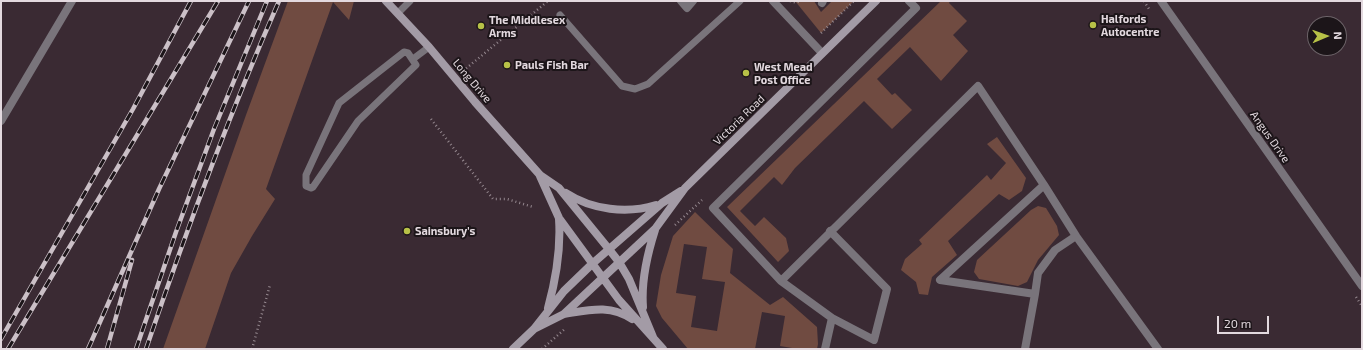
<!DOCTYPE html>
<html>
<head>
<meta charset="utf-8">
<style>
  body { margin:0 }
  #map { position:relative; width:1363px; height:350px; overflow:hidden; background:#3a2a33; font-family:"Exo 2",sans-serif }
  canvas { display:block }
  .frame { position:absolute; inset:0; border:2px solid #e3d9df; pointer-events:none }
  .north { position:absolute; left:1307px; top:16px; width:40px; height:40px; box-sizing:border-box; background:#1c1519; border:1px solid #6c6368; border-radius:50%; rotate:88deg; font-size:11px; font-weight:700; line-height:16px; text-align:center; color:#e3d9df }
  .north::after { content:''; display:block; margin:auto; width:14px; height:18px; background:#b7c147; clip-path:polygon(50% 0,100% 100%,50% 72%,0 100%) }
  .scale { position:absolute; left:1217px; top:316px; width:52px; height:18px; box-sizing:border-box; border:2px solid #e3d9df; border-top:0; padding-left:5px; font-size:12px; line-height:14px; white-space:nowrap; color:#e3d9df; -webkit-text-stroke:3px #1c1519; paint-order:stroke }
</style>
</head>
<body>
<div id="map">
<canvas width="1363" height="350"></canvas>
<div class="frame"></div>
<div class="north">N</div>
<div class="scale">20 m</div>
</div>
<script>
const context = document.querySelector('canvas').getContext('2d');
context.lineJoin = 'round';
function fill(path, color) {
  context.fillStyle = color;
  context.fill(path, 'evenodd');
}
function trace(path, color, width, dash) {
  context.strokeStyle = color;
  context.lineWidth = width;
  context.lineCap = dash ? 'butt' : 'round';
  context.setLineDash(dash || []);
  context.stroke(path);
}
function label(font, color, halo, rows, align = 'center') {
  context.font = font + ' "Exo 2",sans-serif';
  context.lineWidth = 4;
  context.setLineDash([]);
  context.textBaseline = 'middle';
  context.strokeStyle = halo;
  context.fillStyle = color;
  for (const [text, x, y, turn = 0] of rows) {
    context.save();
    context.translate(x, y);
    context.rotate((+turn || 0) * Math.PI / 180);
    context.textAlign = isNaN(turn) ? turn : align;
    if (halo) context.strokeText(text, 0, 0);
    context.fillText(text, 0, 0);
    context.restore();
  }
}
fill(new Path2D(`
  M288,1H354L349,20L333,2L266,189L275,199L252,236L231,273L205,349H163L246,115Z
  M795,1H814L821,12L832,1H854L821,33Z
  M941,1H950L949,3L967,21L953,35L968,51L941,81L910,47L877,79L892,95L895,93L912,110L892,129L864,101L795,168L782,185L774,177L740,211L755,226L764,217L786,238L789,251L778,262L727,207Z
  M997,137L1026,178L1022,191L1009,200L999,194L948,241L957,255L932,277L928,295L919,294L916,282L901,270L905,259L922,244L919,240L987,175L991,180L1006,163L987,144Z
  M1038,206L1046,208L1057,226L1059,235L1038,260L1027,282L1018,286L979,279L974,272L977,260L1031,210Z
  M695,212L733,249L730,273L770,305L783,297L817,327L818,344L817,349H798L780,346L785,316L762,312L755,349H688L662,318L656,306L661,275L673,236ZM684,244L707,247L702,279L725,282L717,331L691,327L696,296L676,293Z`), '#704b41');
trace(new Path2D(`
  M790,1L797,3L799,1
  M1144,1L1149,9
  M821,33L854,1
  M463,71L548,1
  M431,119L493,199H507L533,207
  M675,225L702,200
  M1356,297L1362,306
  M252,349L270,285
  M542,349L566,328`), '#95888f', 2.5, [1, 3]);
trace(new Path2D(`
  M398,13L410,1
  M560,15L622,86L635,89L648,84L740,1
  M404,52L408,53L416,65L358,121L313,187L311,188L306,186V175L339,103Z
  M413,59L429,47`), '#79747b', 7);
trace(new Path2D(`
  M681,1L687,8L693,1
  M773,1L822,53
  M1161,1L1362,286
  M822,3L823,1
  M1,121L72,1
  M1044,185L940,280L1035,294L1038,273L1055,250L1076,236L1158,349
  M830,231L887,289L874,340L832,318
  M781,281L978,86L1044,185L1076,236
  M825,349L832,318L781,281L713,208L916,8L909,1
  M1025,349L1035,294`), '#79747b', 8);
trace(new Path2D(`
  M386,1L429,47L475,102L540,175L559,188L608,248L619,262L629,279L653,337
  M540,176L559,218L619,300L663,349
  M566,193C592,210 627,214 656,205
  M643,307C641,281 647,255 655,230
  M548,308C556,279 561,249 559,219
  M564,314C589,310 610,304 632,319
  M534,329L564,314L655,229L685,188L876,1
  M513,349L534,329L564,291L592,264L662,203L681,191`), '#a39ba6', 8);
const rail = new Path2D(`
  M1,339L133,109L191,1
  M8,349L218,1
  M88,349L159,189L249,1
  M107,349L132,260
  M136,349L176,232L214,129L267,1
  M146,349C186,231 229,115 279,1`);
trace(rail, '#cbc0c7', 4.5);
trace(rail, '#1c1519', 3, [9]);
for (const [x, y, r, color] of [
  [1093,25,4,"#b7c147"],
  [481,26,4,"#b7c147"],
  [507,65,4,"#b7c147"],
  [746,73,4,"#b7c147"],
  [407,231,4,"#b7c147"]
]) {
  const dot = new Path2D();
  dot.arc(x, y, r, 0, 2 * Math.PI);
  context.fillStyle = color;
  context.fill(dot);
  trace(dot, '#1c1519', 1.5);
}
label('bold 11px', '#e3d9df', '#1c1519', [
  ["Halfords",1101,19],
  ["Autocentre",1101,32],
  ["The Middlesex",489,20],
  ["Arms",489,33],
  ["Pauls Fish Bar",515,65],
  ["West Mead",754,67],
  ["Post Office",754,80],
  ["Sainsbury's",415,231]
], 'left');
label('11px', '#e3d9df', '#1c1519', [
  ["Long Drive",472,81,50],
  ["Victoria Road",739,120,-44],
  ["Angus Drive",1270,137,55]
]);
</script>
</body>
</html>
